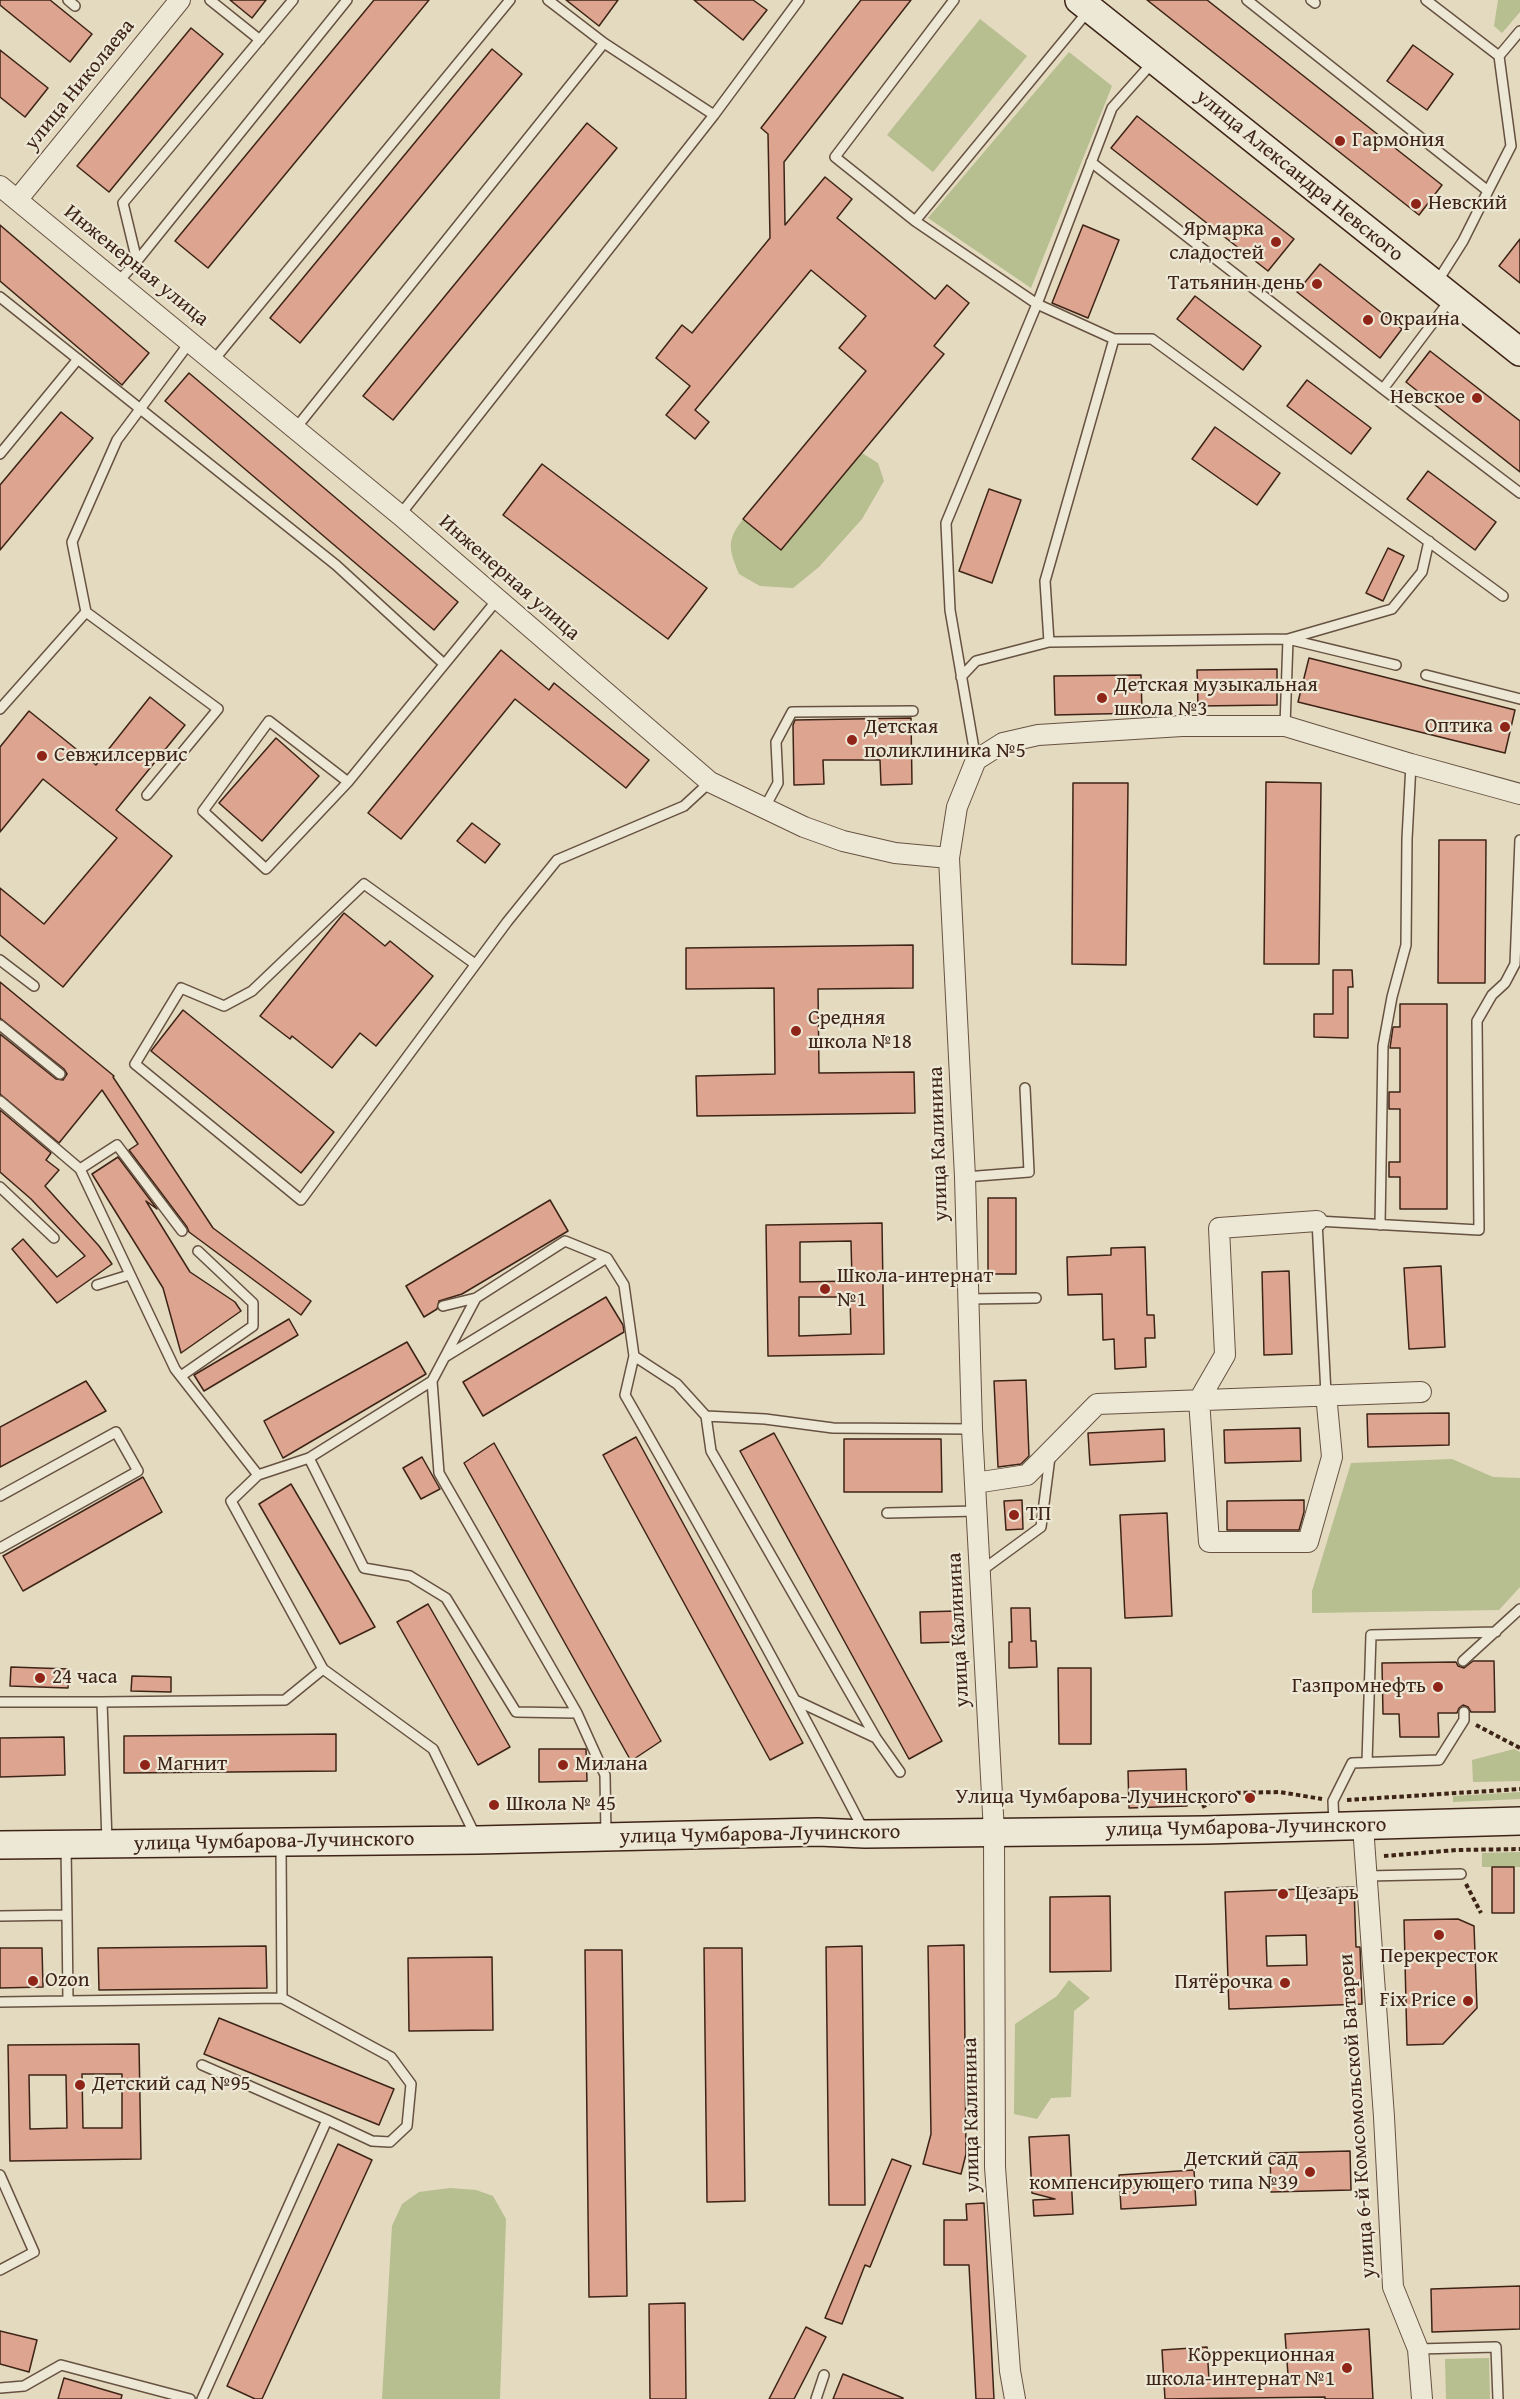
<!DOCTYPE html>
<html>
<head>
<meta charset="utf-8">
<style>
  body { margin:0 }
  canvas { display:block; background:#e3dabf }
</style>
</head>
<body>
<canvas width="1520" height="2399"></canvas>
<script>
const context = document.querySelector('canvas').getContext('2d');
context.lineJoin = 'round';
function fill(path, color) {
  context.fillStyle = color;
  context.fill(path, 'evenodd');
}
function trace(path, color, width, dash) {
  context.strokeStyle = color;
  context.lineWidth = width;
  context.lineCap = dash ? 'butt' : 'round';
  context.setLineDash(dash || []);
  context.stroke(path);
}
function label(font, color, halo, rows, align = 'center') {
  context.font = font + ' "Gentium Book Plus",serif';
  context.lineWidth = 4.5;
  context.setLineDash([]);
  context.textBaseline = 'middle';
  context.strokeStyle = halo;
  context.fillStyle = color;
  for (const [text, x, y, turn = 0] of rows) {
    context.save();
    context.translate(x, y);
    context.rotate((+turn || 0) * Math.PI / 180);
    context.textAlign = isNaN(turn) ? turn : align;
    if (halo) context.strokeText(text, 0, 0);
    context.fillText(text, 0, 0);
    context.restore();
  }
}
fill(new Path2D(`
  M1498,0H1520V12L1502,33L1494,26Z
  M980,19L1027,56L933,172L887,135Z
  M1069,52L1112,86L1031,288L928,218Z
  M862,453L878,463L884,481L862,519L819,567L793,588L760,586L739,574C729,549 726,541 743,519L781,550Z
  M1452,1459L1493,1477L1520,1478V1587L1499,1610L1312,1613V1591L1351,1463Z
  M1514,1749L1520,1752V1781L1473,1782L1472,1760Z
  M1520,1792V1799L1453,1802V1796Z
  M1520,1852V1867H1482V1853Z
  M1069,1980L1090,1998L1074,2011L1071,2097L1051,2098L1037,2119L1014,2114L1015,2024L1057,1996Z
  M450,2188L476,2190L493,2196L506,2219L500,2399H382L392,2226L402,2204L419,2192Z
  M1489,2358L1490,2399H1446L1445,2359Z`), '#b7be90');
const building = new Path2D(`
  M0,0H50L92,34L70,62L0,5Z
  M230,0H266L252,18Z
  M374,0H429L208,268L175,241Z
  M566,0H618L599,26Z
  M694,0H753L767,10L743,40Z
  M861,0H911L784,162L785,225L825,177L852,199L837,218L935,299L947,285L969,303L934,346L944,354L781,550L743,519L866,371L839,348L866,316L811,270L695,410L709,422L695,439L666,415L690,386L656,358L682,325L692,333L770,238L768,134L761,128Z
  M1147,0H1207L1442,185L1419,215Z
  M191,28L223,54L109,192L77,166Z
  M1413,45L1453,74L1427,110L1387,81Z
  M492,49L522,74L300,343L270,318Z
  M0,50L48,88L25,117L0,97Z
  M1137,116L1294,239L1268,271L1111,148Z
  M587,123L617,148L393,420L363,396Z
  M0,225L149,353L122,385L0,281Z
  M1083,225L1119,240L1088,318L1052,303Z
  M1520,239V283L1499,266Z
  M1320,264L1402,329L1380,358L1297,292Z
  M1195,296L1261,346L1243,370L1177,319Z
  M1430,351L1520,421V472L1406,382Z
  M189,373L458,602L434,630L165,401Z
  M1307,380L1371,428L1351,454L1287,406Z
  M61,412L93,438L0,550V485Z
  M1215,427L1280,473L1257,505L1192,459Z
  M542,464L707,588L668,639L503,515Z
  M1428,471L1496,522L1475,550L1407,499Z
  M989,489L1021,500L992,583L959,571Z
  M1388,548L1404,556L1383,601L1366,593Z
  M501,650L549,690L554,683L649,760L626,788L515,699L401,839L368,813Z
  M1309,658L1515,710L1505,753L1298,702Z
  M1277,669V705L1198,706L1197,670Z
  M1141,675L1142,713L1055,715L1054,676Z
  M150,697L185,725L116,810L172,856L63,987L0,935V888L44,924L117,838L43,779L0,832V747L29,711L96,765Z
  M911,718L912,784L881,785L880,760H823L824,784L794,785L793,725L795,720Z
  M276,738L319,776L262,841L219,803Z
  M1266,782L1321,783L1319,964H1264Z
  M1073,783H1128L1126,965L1072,964Z
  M472,823L500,844L485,863L457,841Z
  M1439,840H1486L1485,983H1438Z
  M344,913L385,946L390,941L433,976L376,1046L360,1033L332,1068L292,1036L290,1039L260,1016Z
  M913,945V988L818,989L819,1073L914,1072L915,1113L697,1116L696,1076L775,1074L774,988L686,989V948Z
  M1333,970H1352L1353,987H1348V1038L1314,1037V1014H1333Z
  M0,982L114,1076L113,1077L213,1228L311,1301L301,1315L189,1232L187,1227L129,1150L138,1144L102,1090L59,1143L0,1094V1034L56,1079L63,1080L67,1074L64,1069L0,1018Z
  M1400,1004H1447V1209H1400V1177H1389V1162H1400V1109H1389V1092H1400V1048H1390L1393,1027H1400Z
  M183,1010L334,1132L301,1173L151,1051Z
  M0,1110L51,1153L46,1160L59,1170L45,1186L99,1246L112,1264L57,1303L12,1249L23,1239L57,1277L85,1256L31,1199L0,1172Z
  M118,1157L157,1209L146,1201L190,1272L235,1302L241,1311L181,1353L163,1288L92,1174Z
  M988,1198H1016V1274H988Z
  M550,1200L568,1231L462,1294L439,1301L437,1309L424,1317L406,1286Z
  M882,1223L884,1354L768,1356L766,1225ZM851,1241L852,1281L800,1282V1242ZM799,1297H850L851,1334L799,1336Z
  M1145,1247L1147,1315H1154L1155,1338H1145L1146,1367L1115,1369L1114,1339L1103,1340L1102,1294L1068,1295L1067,1257L1111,1255V1248Z
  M1441,1266L1445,1347L1409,1349L1404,1268Z
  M1289,1271L1292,1354L1264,1355L1262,1272Z
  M606,1297L623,1325L624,1332L483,1416L463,1382Z
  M289,1319L298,1335L204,1391L194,1375Z
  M407,1342L426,1374L283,1458L264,1421Z
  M1026,1380L1029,1456L1021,1464L998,1467L994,1381Z
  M86,1381L106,1411L0,1467V1427Z
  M1449,1413V1445L1368,1447L1367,1414Z
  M1300,1428L1301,1461L1225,1463L1224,1430Z
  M1164,1429L1165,1461L1090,1465L1088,1433Z
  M774,1433L942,1741L909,1759L740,1451Z
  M636,1437L803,1743L770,1760L603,1455Z
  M844,1439H941L942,1492H844Z
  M494,1443L661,1741L631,1761L464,1463Z
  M422,1457L440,1489L421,1499L403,1468Z
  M143,1477L162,1512L23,1591L3,1556Z
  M291,1484L375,1627L340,1644L259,1504Z
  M1022,1500L1023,1529L1006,1530L1004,1501Z
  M1304,1500V1512L1299,1530H1227V1501Z
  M1167,1513L1172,1616L1125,1618L1120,1515Z
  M428,1604L510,1747L478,1765L397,1622Z
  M1011,1608H1030L1031,1641H1036L1037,1667L1009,1668V1642H1012Z
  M957,1611V1642L921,1643L920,1612Z
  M1473,1661H1494L1495,1712H1471L1468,1707L1463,1705L1459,1708L1457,1713H1438L1439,1737H1400L1399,1714H1383L1382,1663L1456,1662L1458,1666L1464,1668Z
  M11,1667L69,1669L68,1688L10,1686Z
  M1058,1668H1091V1744H1059Z
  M132,1676L171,1677V1692L131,1691Z
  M336,1734V1771L124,1773V1736Z
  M64,1737L65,1775L0,1777V1738Z
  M539,1749H586L587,1781L539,1782Z
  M1186,1769L1187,1806L1129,1808L1128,1771Z
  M1492,1867H1514V1913H1492Z
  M1354,1887L1356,1947H1360L1362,2004L1229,2009L1225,1892ZM1306,1935L1307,1965L1267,1966L1266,1936Z
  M1110,1896L1111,1971L1050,1972V1897Z
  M1458,1919L1474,1926L1477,2008L1443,2044L1407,2045L1404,1920Z
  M964,1945L966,2154L961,2174L923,2164L931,2134L928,1946Z
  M266,1946L267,1988L99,1990L98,1948Z
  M862,1946L865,2205H829L826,1947Z
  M0,1948H42L43,1987L0,1988Z
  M704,1948H742L745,2201L707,2202Z
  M585,1950H622L627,2296L589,2297Z
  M492,1957L493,2030L409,2031L408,1958Z
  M219,2018L394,2089L379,2125L204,2054Z
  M139,2044L141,2159L10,2161L8,2045ZM82,2074H122V2128H83ZM29,2075H66L67,2128L30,2129Z
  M1069,2135L1073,2214L1034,2216L1033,2200L1055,2199L1032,2193L1029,2137Z
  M338,2144L372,2160L262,2399H255L227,2386Z
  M1350,2151L1351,2190L1271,2192L1270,2153Z
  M892,2159L911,2166L870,2267L865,2265L842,2324L825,2318Z
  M1194,2170L1196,2205L1121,2209L1119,2175Z
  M984,2203L994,2399H976L969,2265H944V2220H967L966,2204Z
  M1520,2286V2329L1432,2332L1431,2289Z
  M685,2303L686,2399H650L649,2304Z
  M806,2327L826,2337L794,2399H769Z
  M1369,2329L1373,2399H1325V2397L1165,2399L1162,2350L1207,2347L1209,2380L1288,2375L1285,2334Z
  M0,2331L37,2340L29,2372L0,2364Z
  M843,2374L903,2398V2399H833Z
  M64,2378L122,2395L121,2399H58Z`);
fill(building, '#dda590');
trace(building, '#3e2417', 1.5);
const lane = new Path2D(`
  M68,0L75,6
  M210,0L260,40
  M548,0L604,43
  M954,0L835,157L915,221L1037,304L1114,339H1152L1503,596
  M1247,0L1488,191L1463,241L1437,282
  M1311,0L1315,3
  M1426,0L1499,56
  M1091,162L1383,389
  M1488,191L1511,146L1499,56L1520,31
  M915,221L1089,10
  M137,261L347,0
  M118,282L137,261L123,203L293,0
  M0,297L336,565L444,664
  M1450,300L1383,389L1520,493
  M213,361L510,0
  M296,428L604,43L714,115L799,0
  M0,454L78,359
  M400,515L714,115
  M1049,642L1045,581L1114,339
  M1426,675L1520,699
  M961,677L976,661L1049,642L1288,639L1392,609L1422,572L1429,541
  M0,709L86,612
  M1285,726L1288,639L1396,665
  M976,760L950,610L946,523L1037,304L1112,108L1153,62
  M348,782L269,721L203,811L266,869L348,782L497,600
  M147,795L218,709L86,612L72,542L117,440L190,342
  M765,807L778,783L776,742L792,712L913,711
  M0,960L34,986
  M475,964L364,884L252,991L224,1006L181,988L135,1064L301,1200L507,922L557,860L684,806L710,782
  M0,1025L60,1074
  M0,1101L80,1169L175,1369L258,1475
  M80,1169L117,1145L182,1231
  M965,1177L1029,1172L1025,1088
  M0,1187L54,1238
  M1380,1225L1383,1046L1392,997L1406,945L1407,839L1411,764
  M97,1285L129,1275
  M967,1299L1036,1298
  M443,1306L476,1298
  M634,1356L677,1384L706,1416L765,1419L833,1428L972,1429
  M445,1357L607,1258
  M181,1376L253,1326V1303L198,1251
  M432,1381L309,1458L258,1475L231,1501L323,1669L433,1749L476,1837
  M1326,1394L1317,1221L1479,1230L1477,1021L1492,995L1505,983L1515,964L1520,840
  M706,1416L711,1451L876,1738L900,1772
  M309,1458L364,1568L410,1576L446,1598L516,1712L577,1713
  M0,1496L116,1432L138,1471L0,1548
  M887,1513L977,1511
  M981,1571L1041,1527L1050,1457
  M1463,1661L1520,1609
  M797,1701L876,1738
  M0,1702H102L107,1841
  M102,1702L285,1700L323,1669
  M1367,1762L1371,1635L1496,1632
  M1334,1824L1333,1801L1352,1763L1439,1760L1464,1720V1712
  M606,1835L605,1775L577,1713L439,1473L432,1381L476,1298L565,1241L607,1258L624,1285L634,1356L625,1395C707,1538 787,1682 863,1829
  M1367,1876L1461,1874
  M0,1916L67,1915L66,1847
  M282,1998L391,2057L411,2084L407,2126L390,2142L372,2141L327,2120
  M68,2001L282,1998L281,1846
  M0,2002L68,2001L67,1915
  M0,2175L34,2252L0,2270
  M1418,2349L1496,2347L1498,2399
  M0,2388L24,2386L61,2365L190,2399
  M202,2399L327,2120L202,2065
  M816,2399L824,2375`);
const street = new Path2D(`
  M0,186L400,515L710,782L804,827L843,841L895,853L949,858L957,807L976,760L1003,743L1038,735L1182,726H1285L1411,764L1520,794
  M17,200L180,0
  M949,858L965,1177L972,1429L994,1832L995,2167L1010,2371L1015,2399
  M1317,1221L1219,1228L1225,1355L1199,1400L1209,1542H1308L1332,1457L1326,1394
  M975,1483L1027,1475L1097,1404L1421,1392
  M1363,1826L1384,2117L1393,2287L1418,2349L1422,2399`);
const secondary = new Path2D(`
  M1079,0L1520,352
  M0,1845L477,1840L818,1832L865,1834L1206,1830L1520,1821`);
trace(lane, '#675241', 12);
trace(street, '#675241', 22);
trace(secondary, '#3e2417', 30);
trace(new Path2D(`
  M1476,1725L1520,1748
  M1347,1800L1520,1789
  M1202,1807L1229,1793L1280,1792L1322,1799
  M1384,1856L1457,1850L1520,1849
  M1466,1884L1481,1913`), '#3e2417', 4, [4.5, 3]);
trace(lane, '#ede7d5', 9);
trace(street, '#ede7d5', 20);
trace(secondary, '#ede7d5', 27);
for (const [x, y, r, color] of [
  [1340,141,6,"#8f2418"],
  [1416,204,6,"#8f2418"],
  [1276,242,6,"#8f2418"],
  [1317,284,6,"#8f2418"],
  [1368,320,6,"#8f2418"],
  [1477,398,6,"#8f2418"],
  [1102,698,6,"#8f2418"],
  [1505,727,6,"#8f2418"],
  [852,740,6,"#8f2418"],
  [42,756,6,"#8f2418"],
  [796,1031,6,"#8f2418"],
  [825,1289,6,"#8f2418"],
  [1014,1515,6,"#8f2418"],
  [40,1678,6,"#8f2418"],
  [1438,1687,6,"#8f2418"],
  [145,1765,6,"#8f2418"],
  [563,1765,6,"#8f2418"],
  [1250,1798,6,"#8f2418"],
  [494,1805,6,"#8f2418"],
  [1283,1894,6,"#8f2418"],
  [1439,1935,6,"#8f2418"],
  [33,1981,6,"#8f2418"],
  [1285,1983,6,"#8f2418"],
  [1468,2001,6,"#8f2418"],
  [80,2085,6,"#8f2418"],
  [1310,2172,6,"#8f2418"],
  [1347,2368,6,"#8f2418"]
]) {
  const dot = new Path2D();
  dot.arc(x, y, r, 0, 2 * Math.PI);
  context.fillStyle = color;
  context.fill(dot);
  trace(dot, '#ede7d5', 2);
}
label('21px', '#3e2417', '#ede7d5', [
  ["улица Николаева",80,85,-51],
  ["улица Александра Невского",1299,176,39],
  ["Инженерная улица",136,266,39],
  ["Инженерная улица",509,578,41],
  ["улица Калинина",939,1144,-92],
  ["улица Калинина",959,1630,-93],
  ["улица Чумбарова-Лучинского",1246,1828,-1],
  ["улица Чумбарова-Лучинского",760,1835,-1],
  ["улица Чумбарова-Лучинского",274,1842,-1],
  ["улица Калинина",972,2115,-91],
  ["улица 6-й Комсомольской Батареи",1358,2116,-94]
]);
label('21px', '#3e2417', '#ede7d5', [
  ["Гармония",1352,141],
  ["Невский",1428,204],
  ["Ярмарка",1264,230,"right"],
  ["сладостей",1264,254,"right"],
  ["Татьянин день",1305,284,"right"],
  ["Окраина",1380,320],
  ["Невское",1465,398,"right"],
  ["Детская музыкальная",1114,686],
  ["школа №3",1114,710],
  ["Оптика",1493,727,"right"],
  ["Детская",864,728],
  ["поликлиника №5",864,752],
  ["Севжилсервис",54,756],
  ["Средняя",808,1019],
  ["школа №18",808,1043],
  ["Школа-интернат",837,1277],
  ["№1",837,1301],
  ["ТП",1026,1515],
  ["24 часа",52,1678],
  ["Газпромнефть",1426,1687,"right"],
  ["Магнит",157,1765],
  ["Милана",575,1765],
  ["Улица Чумбарова-Лучинского",1238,1798,"right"],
  ["Школа № 45",506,1805],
  ["Цезарь",1295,1894],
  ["Перекресток",1439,1957,"center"],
  ["Ozon",45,1981],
  ["Пятёрочка",1273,1983,"right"],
  ["Fix Price",1456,2001,"right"],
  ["Детский сад №95",92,2085],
  ["Детский сад",1298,2160,"right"],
  ["компенсирующего типа №39",1298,2184,"right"],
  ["Коррекционная",1335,2356,"right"],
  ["школа-интернат №1",1335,2380,"right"]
], 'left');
</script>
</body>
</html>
